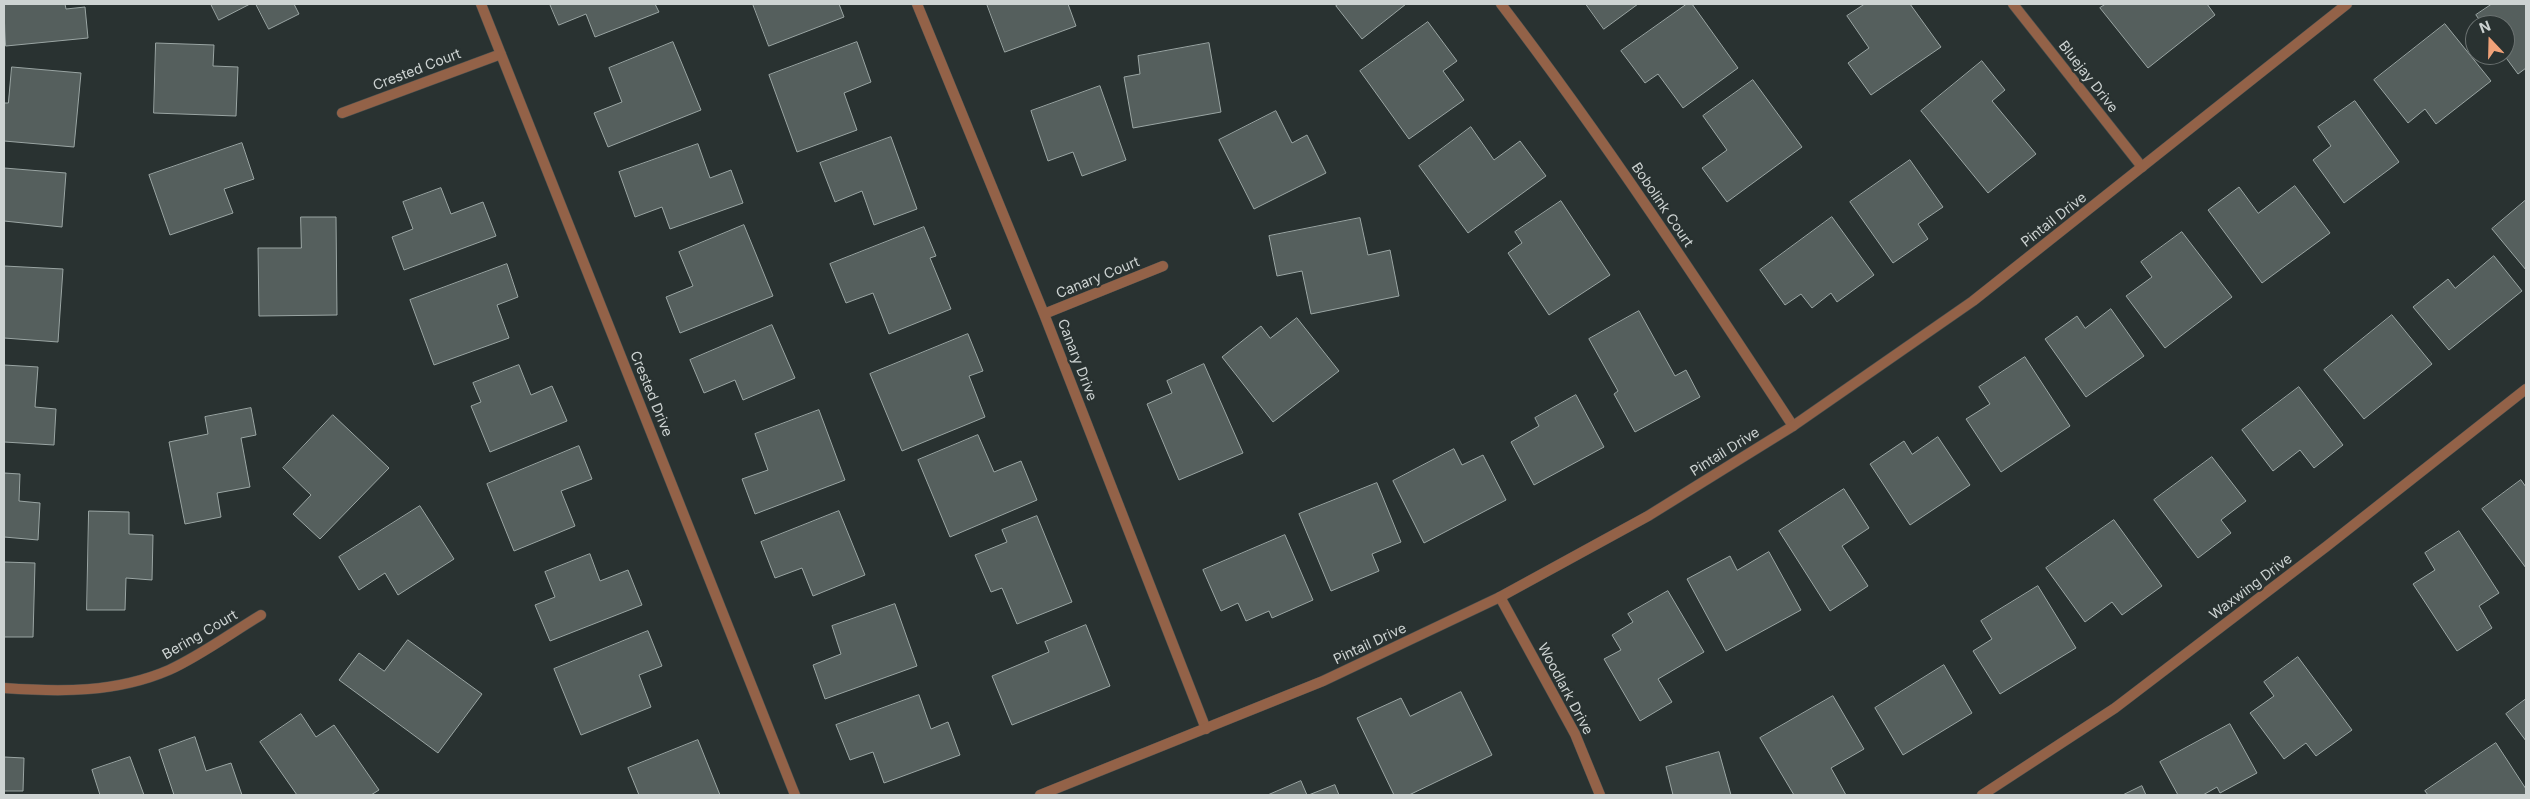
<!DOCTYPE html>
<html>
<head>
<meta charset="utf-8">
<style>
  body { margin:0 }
  #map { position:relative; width:2530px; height:799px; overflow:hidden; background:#293231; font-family:Inter,sans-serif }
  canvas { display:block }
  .frame { position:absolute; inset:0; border:5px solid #cdd3d2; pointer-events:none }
  .north { position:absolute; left:2465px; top:15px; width:50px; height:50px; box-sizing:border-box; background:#293231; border:1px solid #6b7271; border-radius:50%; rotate:339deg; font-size:14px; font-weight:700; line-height:20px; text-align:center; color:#cdd3d2 }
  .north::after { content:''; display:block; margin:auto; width:18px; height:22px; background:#f0a279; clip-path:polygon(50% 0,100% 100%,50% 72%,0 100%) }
</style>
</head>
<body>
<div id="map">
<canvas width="2530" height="799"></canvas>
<div class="frame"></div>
<div class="north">N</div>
</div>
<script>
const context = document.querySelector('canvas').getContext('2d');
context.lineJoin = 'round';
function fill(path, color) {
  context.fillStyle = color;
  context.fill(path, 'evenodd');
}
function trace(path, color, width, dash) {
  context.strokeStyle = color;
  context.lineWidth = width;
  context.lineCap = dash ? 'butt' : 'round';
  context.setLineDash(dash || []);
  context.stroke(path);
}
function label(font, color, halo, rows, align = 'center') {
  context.font = font + ' Inter,sans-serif';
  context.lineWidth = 4.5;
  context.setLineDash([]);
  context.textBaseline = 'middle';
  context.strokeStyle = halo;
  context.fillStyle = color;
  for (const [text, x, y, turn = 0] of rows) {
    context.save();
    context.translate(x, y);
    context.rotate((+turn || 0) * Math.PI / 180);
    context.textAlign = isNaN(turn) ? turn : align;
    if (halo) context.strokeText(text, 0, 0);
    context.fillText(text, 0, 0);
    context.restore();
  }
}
const building = new Path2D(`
  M4,4H65L66,9L85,7L88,38L6,46Z
  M211,4H250L219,20Z
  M256,4H294L299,14L269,29Z
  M550,4H655L659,12L595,37L586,14L559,25Z
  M753,4H839L844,17L769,46Z
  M987,4H1068L1076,26L1005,52Z
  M1339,4H1406L1362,39L1336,6Z
  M1586,4H1638L1604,29Z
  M1687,4H1692L1738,68L1683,108L1658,74L1645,83L1621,51Z
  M1865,4H1910L1941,47L1871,95L1848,63L1869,48L1847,16Z
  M2106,4H2207L2215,15L2148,68L2100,8Z
  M2492,4H2526V68L2518,74L2504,55L2505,25H2483L2476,15Z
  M1428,22L1457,61L1443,71L1464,100L1409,139L1360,71Z
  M2445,24L2491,81L2436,124L2425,109L2408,123L2374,80Z
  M673,42L701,110L608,147L594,113L622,102L609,68Z
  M857,42L871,82L844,93L857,130L797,152L769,75Z
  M156,43L214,45L213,66L238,67L236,116L154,113Z
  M1209,43L1221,112L1133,128L1124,77L1140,74L1138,56Z
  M1982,61L2005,90L1992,101L2036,154L1988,193L1921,111Z
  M12,67L81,73L74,147L4,141V103H8Z
  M1753,80L1802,147L1727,202L1702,168L1727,150L1703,116Z
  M1100,86L1126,160L1082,176L1073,152L1048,161L1031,111Z
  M2355,101L2399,162L2344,203L2313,160L2331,146L2318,127Z
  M1276,111L1292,143L1307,135L1326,173L1254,209L1219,140Z
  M1471,127L1494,160L1520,141L1546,176L1468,233L1419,166Z
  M891,137L917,209L874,225L862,191L835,202L820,163Z
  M242,143L254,179L224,189L233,213L170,235L149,175Z
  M698,144L710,178L731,170L743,203L670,229L662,207L635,217L619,172Z
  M1910,160L1943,207L1918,224L1928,239L1893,263L1850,202Z
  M4,168L66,173L62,227L4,221Z
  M2295,186L2330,233L2262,283L2208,210L2239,187L2258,213Z
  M441,188L451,214L483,202L496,236L404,270L392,237L413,229L403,202Z
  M2526,200V270L2492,229Z
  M1561,201L1610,275L1549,315L1508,253L1522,243L1515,232Z
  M301,217H336L337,315L259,316L258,248H301Z
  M1832,217L1874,275L1837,302L1831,293L1812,308L1801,294L1785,305L1760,270Z
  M1360,218L1368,255L1390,250L1399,296L1311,314L1302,271L1277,276L1269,236Z
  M744,225L773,296L680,333L666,297L693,286L679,252Z
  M924,227L936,256L930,258L951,309L889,334L873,293L846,303L830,264Z
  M2182,232L2232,297L2165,348L2126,296L2152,277L2141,262Z
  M2494,256L2522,291L2449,350L2413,307L2448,279L2455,288Z
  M507,264L518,297L497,305L509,338L434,365L410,300Z
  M4,266L63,269L58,342L4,338Z
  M2111,309L2144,356L2086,397L2045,339L2077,316L2085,328Z
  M1639,311L1675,376L1686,370L1700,397L1635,432L1614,394L1618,391L1589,339Z
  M2392,315L2432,364L2364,419L2324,370Z
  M1297,318L1339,371L1273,422L1222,357L1261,326L1270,338Z
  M772,325L795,378L743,400L735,380L704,393L690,360Z
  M968,334L983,371L969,376L985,417L902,451L870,374Z
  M2025,357L2070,426L2001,472L1966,419L1990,404L1979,387Z
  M1204,364L1243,453L1179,480L1147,404L1172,393L1167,381Z
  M4,365L38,367L35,407L56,409L54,445L4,442Z
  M519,365L531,395L552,386L567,421L490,452L471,406L481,402L473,383Z
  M2299,387L2343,445L2314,468L2300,450L2273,471L2242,430Z
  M1576,395L1604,447L1534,485L1511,442L1539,426L1535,418Z
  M251,408L256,435L241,438L250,487L217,493L221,517L185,524L169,442L208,434L205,417Z
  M819,410L845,480L755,514L742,479L768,470L755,434Z
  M333,415L389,468L320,539L293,514L311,495L283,468Z
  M978,435L994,472L1021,461L1037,500L950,537L918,460Z
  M1938,437L1970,485L1910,525L1870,464L1904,441L1912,454Z
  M579,446L592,479L561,491L575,526L514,551L487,484Z
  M1454,449L1462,465L1483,455L1506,500L1424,543L1393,481Z
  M2212,457L2246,501L2221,520L2231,533L2198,558L2154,500Z
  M4,473L20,474L19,501L40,503L38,540L4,537Z
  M2521,480L2526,487V568L2482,509Z
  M1377,483L1401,542L1372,554L1379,571L1331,591L1299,514Z
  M1844,489L1869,528L1842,546L1868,586L1830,611L1779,531Z
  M420,506L454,559L398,595L385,573L359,590L339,557Z
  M89,511L129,512V534L153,535L152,580L126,578L125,610H87Z
  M839,511L865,575L813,596L802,568L775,578L761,542Z
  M1037,516L1072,602L1017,624L1002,588L991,592L975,555L1007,542L1002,530Z
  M2114,520L2162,586L2122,615L2112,602L2085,622L2046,568Z
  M2459,531L2499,593L2479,606L2492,628L2457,651L2413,584L2435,570L2425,553Z
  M1285,535L1313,600L1272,618L1269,611L1246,621L1238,603L1221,611L1203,570Z
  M1769,552L1801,610L1726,651L1687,579L1730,556L1737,570Z
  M590,554L600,581L628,570L642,605L550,641L535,605L555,597L545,572Z
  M4,562L35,563L33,637H4Z
  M2038,586L2076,648L2000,694L1973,651L1992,639L1981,621Z
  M1668,591L1704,652L1658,679L1672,702L1640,721L1604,659L1621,650L1612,635L1633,622L1628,614Z
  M895,604L917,666L825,699L813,665L841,654L832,626Z
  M1086,625L1110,686L1012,725L992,676L1049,652L1045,642Z
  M648,631L662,666L639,675L651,707L581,735L554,669Z
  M408,640L482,694L438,753L339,680L359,653L384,671Z
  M2298,657L2352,730L2316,756L2306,743L2284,759L2250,713L2274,696L2264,682Z
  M1944,665L1972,713L1903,755L1875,708Z
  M1461,692L1492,755L1409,795H1394L1357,718L1401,698L1410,716Z
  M919,695L931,729L948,722L960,755L884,783L873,752L850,760L836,725Z
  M1833,696L1864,749L1831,768L1846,795H1794L1760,738Z
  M2526,699V741L2506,714Z
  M301,714L316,737L334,725L379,790L371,795H297L260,742Z
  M2230,724L2257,773L2220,793L2217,787L2203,795H2178L2160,762Z
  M195,737L206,771L231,763L242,795H174L159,750Z
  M698,740L720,795H639L628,768Z
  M2496,743L2526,789V795H2428L2425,791Z
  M1719,752L1731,795H1673L1666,767Z
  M4,757L24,758L23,791H4Z
  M130,757L144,795H100L92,770Z
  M1301,781L1307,795H1268Z
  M1335,785L1339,795H1309Z
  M2142,786L2146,795H2123Z`);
fill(building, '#555f5d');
trace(building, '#9aa5a3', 1);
const minor = new Path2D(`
  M481,4L795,795
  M917,4L1044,314L1206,729
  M1501,4C1605,140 1699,283 1793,426
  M2013,4L2142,167
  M342,113L501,54
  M1044,314L1163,266
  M1500,597L1575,734L1600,795
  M4,688C60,692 116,693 169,670C200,656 231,633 261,615
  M1982,795L2115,708L2327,546L2526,389`);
const tertiary = new Path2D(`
  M1040,795L1323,681L1500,597L1648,516L1793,426L1973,301L2347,4`);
trace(minor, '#474f4e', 11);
trace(tertiary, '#474f4e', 11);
trace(minor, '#936248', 10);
trace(tertiary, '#936248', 10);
label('14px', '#cdd3d2', '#293231', [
  ["Crested Court",417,70,-21],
  ["Bluejay Drive",2088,77,52],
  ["Bobolink Court",1662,205,56],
  ["Pintail Drive",2054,220,-38],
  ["Canary Court",1098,278,-22],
  ["Canary Drive",1077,360,69],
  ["Crested Drive",651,394,68],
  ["Pintail Drive",1725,452,-32],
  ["Waxwing Drive",2251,587,-37],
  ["Bering Court",200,635,-30],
  ["Pintail Drive",1370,644,-25],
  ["Woodlark Drive",1565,689,62]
]);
</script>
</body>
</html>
